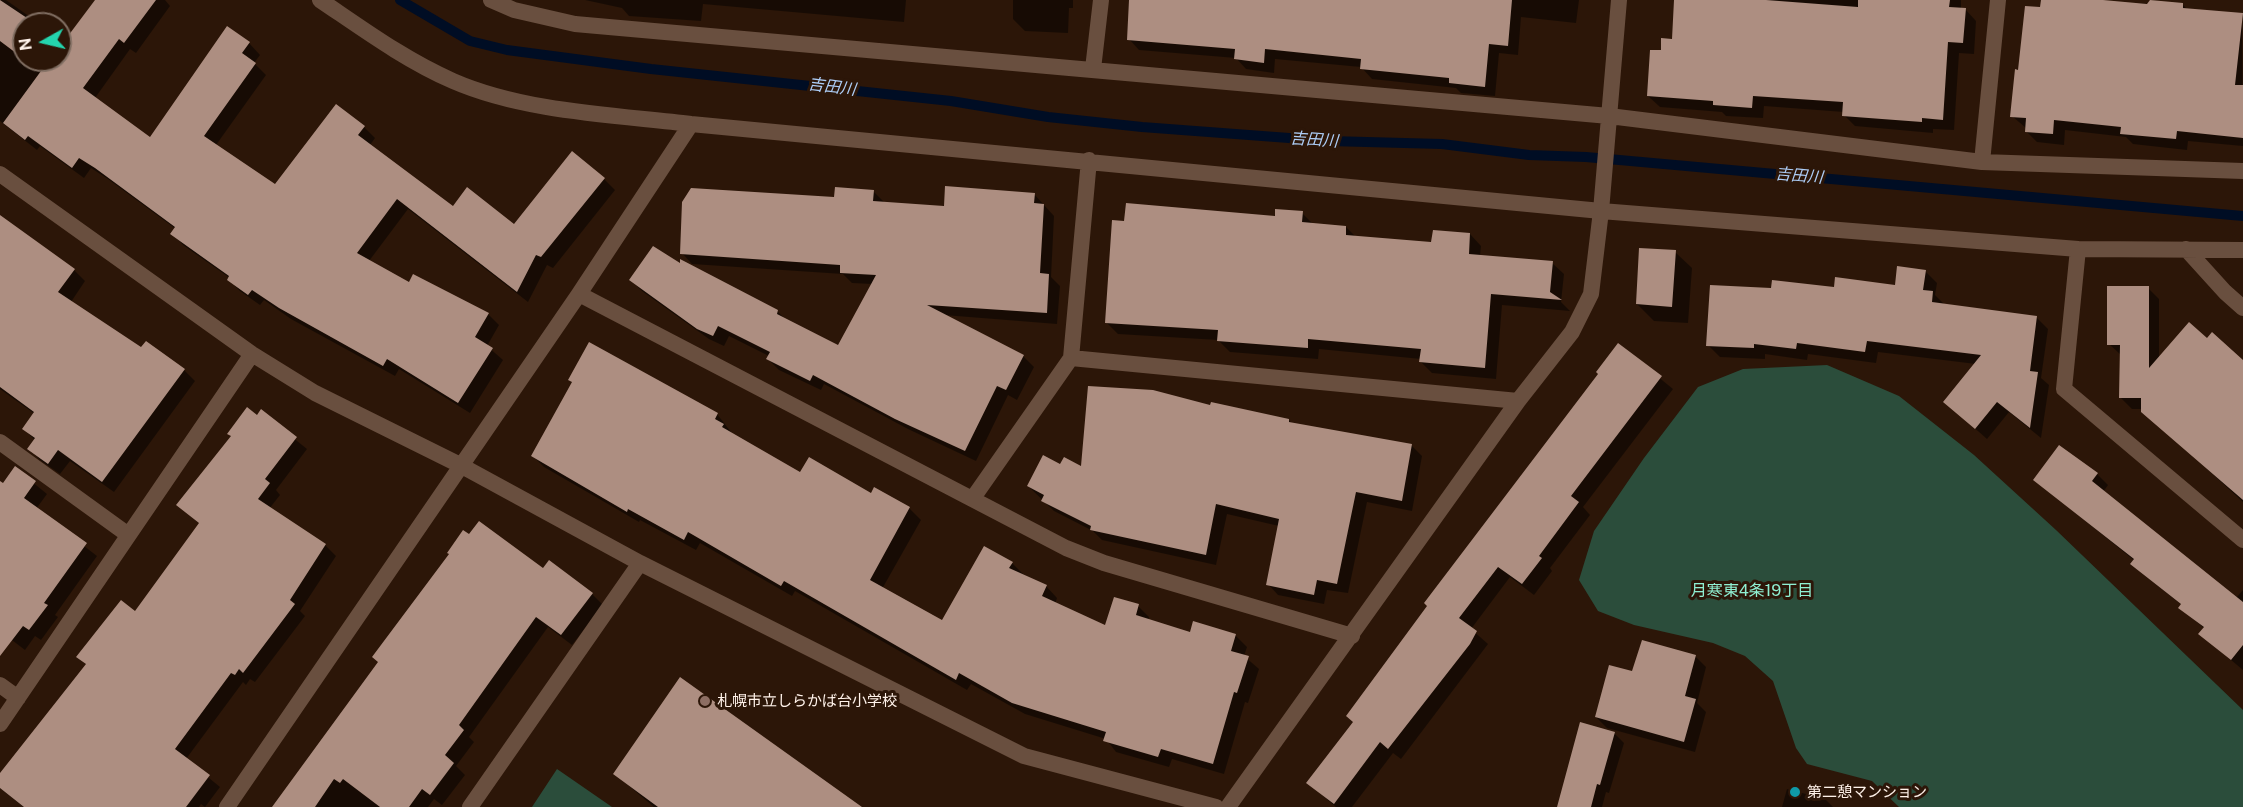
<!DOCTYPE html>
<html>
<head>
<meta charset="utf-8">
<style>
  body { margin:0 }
  #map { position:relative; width:2243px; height:807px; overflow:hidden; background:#2c1608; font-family:"Public Sans",sans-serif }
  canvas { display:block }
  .north { position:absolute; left:12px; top:12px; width:60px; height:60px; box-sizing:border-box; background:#2c1608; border:2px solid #806e62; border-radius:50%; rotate:262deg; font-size:16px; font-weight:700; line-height:24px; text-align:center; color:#fff2ea }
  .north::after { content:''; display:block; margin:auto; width:21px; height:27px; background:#24d5ae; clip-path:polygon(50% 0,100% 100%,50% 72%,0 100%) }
</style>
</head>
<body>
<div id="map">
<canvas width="2243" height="807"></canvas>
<div class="north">N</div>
</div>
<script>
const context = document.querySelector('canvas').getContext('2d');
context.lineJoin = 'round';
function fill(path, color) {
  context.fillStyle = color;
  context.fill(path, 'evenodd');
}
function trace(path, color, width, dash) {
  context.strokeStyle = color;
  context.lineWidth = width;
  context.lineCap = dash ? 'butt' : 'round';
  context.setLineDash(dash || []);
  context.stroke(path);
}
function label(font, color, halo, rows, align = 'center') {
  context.font = font + ' "Public Sans","Noto Sans JP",sans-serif';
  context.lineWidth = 6;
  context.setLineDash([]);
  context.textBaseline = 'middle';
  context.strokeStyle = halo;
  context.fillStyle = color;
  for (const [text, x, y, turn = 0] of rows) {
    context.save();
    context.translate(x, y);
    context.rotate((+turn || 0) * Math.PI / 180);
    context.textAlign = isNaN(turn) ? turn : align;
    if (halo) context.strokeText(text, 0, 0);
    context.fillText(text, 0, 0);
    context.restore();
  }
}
fill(new Path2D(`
  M1827,365L1899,396L1974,455L2056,530L2243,710V807H1899L1872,781L1807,764L1796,748L1773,681L1745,656L1713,643L1634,625L1598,611L1579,580L1594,531L1644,458L1698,387L1743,369Z
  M557,769L612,807H532Z`), '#2b4d3b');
fill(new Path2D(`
  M0,0H6L40,24H24V60H60V38L65,42L97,0H165L170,6L136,53L130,49L95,98L151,139L249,43L260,55L254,63L266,75L216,145L276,187L364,127L375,138L370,145L453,208L515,226L604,179L615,190L553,268L547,265L528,302L408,209L369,261L409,284L488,314L499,325L487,346L503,360L470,413L399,369L395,376L291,319L264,300L260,305L240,291L229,280L230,278L183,245L172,233L176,229L108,179L91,168L84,178L40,146L37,150L0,121Z
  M585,0H906L904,22L703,4L701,21L629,16L622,8Z
  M1013,0H1073V8H1069L1068,33L1025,31L1013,19Z
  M1132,0H1579L1576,23L1521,17L1518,55L1499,53L1495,96L1461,93L1456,88L1372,79L1361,67L1275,59L1274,73L1246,69L1236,58L1139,50L1129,39Z
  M1676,0H1961V9H1965L1976,21L1974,54L1959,53L1954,130L1933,129V133L1855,126L1844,115V112L1764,106L1763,118L1726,116L1722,112L1660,107L1648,96L1662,52L1673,40Z
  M2042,0L2183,5L2188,10L2242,15L2243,146L2188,141L2187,150L2133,144L2126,137L2065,130L2064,145L2037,142L2026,131V128L2012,116Z
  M873,191L884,202L945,208L1034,194L1054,216L1051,277L1060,286L1057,324L944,315L1023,356L1034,367L1017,400L1008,395L976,461L908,429L824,384L821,390L779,370L768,359L769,356L729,336L724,346L709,339L642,291L631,280L681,266L778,312L786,320L838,347L873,284L852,283L843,274L692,264L682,253L835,199Z
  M1302,213L1314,225L1346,227L1356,237L1433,243L1470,234L1481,246L1480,256L1552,263L1564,274L1561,302L1570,311L1502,305L1496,379L1432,373L1421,362V359L1319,349L1318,359L1230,352L1218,340L1118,334L1106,322L1276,218Z
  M0,217L74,270L85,281L71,302L142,349L184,370L195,381L114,492L70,461L60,474L40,460L29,448L35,440L24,429L35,414L0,389Z
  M1675,252L1692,268L1688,323L1654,321L1637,304Z
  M1925,271L1937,283L1935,295L1944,304L2036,317L2048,329L2041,378L2049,385L2041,438L2009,412L1987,439L1945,402L1976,364L1878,352L1876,363L1808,354L1807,360L1765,354V359L1720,357L1708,345L1772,289L1896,287Z
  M2148,288L2159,299V358L2207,340L2243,362V502L2142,409H2132L2121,398V355L2109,344Z
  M1619,345L1673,389L1583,507L1590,515L1550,568L1552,571L1534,595L1510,577L1471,629L1488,644L1401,759L1393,753L1352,807H1336L1308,783L1354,723Z
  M1211,407L1289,420L1293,425L1412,446L1422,456L1412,511L1367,502L1348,593L1327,590L1324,604L1278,595L1268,584L1279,526L1227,514L1216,565L1102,540L1093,531L1054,511L1028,486L1061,466L1083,468Z
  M261,412L307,449L276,490L280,495L269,509L325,545L336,556L300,611L305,616L255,682L250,679L246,685L243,682L186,759L220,787L205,807L201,804L199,807H24L0,788V776L87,665L78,657L136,613L200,524L178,505Z
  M717,414L734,436L801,474L871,495L875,489L909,508L921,520L882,589L942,622L1012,563L1023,574L1046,586L1057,598L1055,604L1106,627L1138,606L1149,617L1148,620L1191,633L1194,623L1236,636L1247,647L1244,656L1259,669L1248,703L1245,702L1224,774L1172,759L1169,767L1116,752L1106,739L1025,714L971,684L967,690L795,591L792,596L700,543L696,550L640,520L639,522L544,467L533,456Z
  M15,468L47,494L36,509L97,556L55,615L58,617L41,640L35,636L25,650L0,631V484L2,486Z
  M2097,474L2108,485L2103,492L2236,598L2243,590V670L2200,634L2204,628L2180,607L2182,605L2144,575L2132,564L2135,561L2035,480Z
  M543,570L592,594L603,605L572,645L548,627L469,737L474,742L456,766L465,775L442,805L434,799L428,807H273Z
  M1695,656L1706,667L1697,703L1706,712L1695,752L1607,728L1596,717L1633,673Z
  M1614,733L1624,743L1609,793L1606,792L1602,807H1557Z
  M615,774L861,807H654Z
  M1787,789L1825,799L1833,807H1782Z`), '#0007');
trace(new Path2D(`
  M400,0L470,41L507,50L651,69L951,101L1048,117L1142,127L1329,141L1442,144L1529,155L1586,157L2243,216`), '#000d24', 10);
fill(new Path2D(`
  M0,0L30,20L33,17L42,24H24V59L0,41Z
  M95,0H156L124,43L119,39L83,88L150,137L227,26L250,42L242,53L256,63L204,136L275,184L336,104L365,126L358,135L453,206L467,187L514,224L572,151L605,178L541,257L536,255L517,292L397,199L357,253L409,282L413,274L489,313L475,337L493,348L458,403L387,359L383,366L279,308L252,290L248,295L227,280L229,276L170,234L175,227L95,168L79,158L72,168L28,136L25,140L3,123L41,71L26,60H60V37L65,40Z
  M1129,0H1512L1508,46L1489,44L1485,87L1449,83V78L1360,69L1361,59L1265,49L1264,63L1234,59L1235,49L1127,40Z
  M1674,0H1766L1858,7V0H1950L1949,7L1966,8L1963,43L1948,42L1943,120L1922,118V122L1842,116L1843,102L1753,96L1752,108L1713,105V101L1647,96L1650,50H1661V38L1672,39Z
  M2041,0H2103L2147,4L2150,0L2183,3V8L2243,13L2235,85H2243V138L2177,131L2176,139L2120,134L2121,127L2054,120L2053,134L2025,132L2026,118L2010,117L2015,69L2018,70L2025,6L2040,7Z
  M945,186L1035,193L1034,203L1044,204L1040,273L1049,274L1047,313L927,305L1024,355L1006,390L997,386L965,451L895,419L813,375L810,381L766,359L770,352L718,326L713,336L697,329L629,280L653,246L680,263V259L778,310L777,314L838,345L876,275L840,273V265L680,254L682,202L691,188L834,197L835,187L874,190L873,201L944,206Z
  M1126,203L1275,216V209L1303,211L1302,222L1346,226V235L1431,242L1433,230L1470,233L1469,254L1553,261L1550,292L1562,300L1491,294L1485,368L1419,362L1421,349L1308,339V348L1217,341L1218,330L1105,323L1112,220L1124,221Z
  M0,215L75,269L58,292L141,347L146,341L185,369L102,482L58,450L48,464L27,449L35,438L22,429L34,412L0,387Z
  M1639,248L1676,250L1672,307L1636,304Z
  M1897,266L1926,270L1923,290L1933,291L1932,302L2037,316L2030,371L2038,372L2030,428L1997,402L1975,429L1943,402L1981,355L1867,341L1865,352L1797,343L1796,349L1754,344V348L1706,346L1710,285L1771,288L1772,280L1834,287L1835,277L1895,285Z
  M2107,286H2149V368L2189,322L2207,338L2212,332L2243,360V500L2141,412V398H2119L2120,345H2107Z
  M589,342L718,413L715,419L724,424L722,427L800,472L809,457L871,493L874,487L910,507L870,580L942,620L984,546L1013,562L1009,568L1047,585L1042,596L1105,625L1114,597L1139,604L1136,615L1190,632L1193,621L1236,634L1231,651L1249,656L1237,693L1234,692L1213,764L1161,749L1158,757L1103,741L1106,732L1012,703L959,673L956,680L784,581L781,586L688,532L684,540L628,509L627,512L531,456L572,382L568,380Z
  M1618,343L1662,376L1571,496L1579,502L1539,556L1542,558L1522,584L1498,567L1459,618L1477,631L1470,644L1388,749L1380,742L1334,804L1306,783L1353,722L1346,716L1427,606L1424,603L1598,374L1596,372Z
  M1088,386L1153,390L1210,405L1211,402L1289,419V422L1412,444L1402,501L1356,492L1337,584L1317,580L1314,595L1266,585L1279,519L1216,504L1206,555L1090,530L1091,526L1041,501L1044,495L1027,486L1043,455L1060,464L1064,457L1081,466Z
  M247,407L257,415L261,409L297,437L265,479L270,483L258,499L326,544L290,600L295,604L243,673L239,669L235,675L231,673L175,749L210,775L186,807H24L0,788V773L86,664L76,657L121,600L135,611L199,523L176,505L231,436L227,434Z
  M2059,445L2098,473L2092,481L2243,602V645L2231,660L2198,634L2204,627L2178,608L2181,604L2130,564L2134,559L2033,480Z
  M15,466L36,481L24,498L87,543L44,603L48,605L29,630L23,626L0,656V481L3,483Z
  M479,521L543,568L549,560L593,593L561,635L536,617L459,725L464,730L445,755L454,763L430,795L422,789L409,807H380L343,779L340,783L334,779L315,807H272L378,662L372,657L449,554L447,553L463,530L469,534Z
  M1642,640L1696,655L1685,696L1696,699L1684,742L1595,717L1609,665L1632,671Z
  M680,677L862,807H658L613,774Z
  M1580,722L1615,732L1600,785L1597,784L1591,807H1557Z`), '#ad8e81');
trace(new Path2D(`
  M320,0C363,29 405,60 453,81C524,112 615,115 691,124L1601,211L2078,249L2243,250
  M491,0L514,10L575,24L1609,116L1982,162L2243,171
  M1093,69L1101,0
  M1982,162L1998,0
  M0,174L252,354L315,393L460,465L640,563L1024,756L1216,807
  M2078,249L2064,389L2243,540
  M2186,249L2225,292L2243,308
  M579,294L1066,548L1104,563L1352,636
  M1071,358L1518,401
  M0,442L127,534
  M973,498L1071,358L1089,160
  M0,685L18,698
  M0,724L252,354
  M227,807L579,294L691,124
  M470,807L640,563
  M1228,807L1518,401L1572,332L1591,294L1601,211L1619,0`), '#694f3f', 16);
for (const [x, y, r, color] of [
  [705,701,6,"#8d6e63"],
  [1795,792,6,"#0f9aa8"]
]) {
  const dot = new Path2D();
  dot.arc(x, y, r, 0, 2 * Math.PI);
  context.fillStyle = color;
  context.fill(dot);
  trace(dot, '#2c1608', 2);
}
label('15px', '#fff2ea', '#2c1608', [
  ["札幌市立しらかば台小学校",717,701],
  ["第二憩マンション",1807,792]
], 'left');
label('italic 16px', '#adcdf6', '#2c1608', [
  ["吉田川",832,87,7],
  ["吉田川",1314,140,4],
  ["吉田川",1799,176,5]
]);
label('16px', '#8fefd2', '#2c1608', [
  ["月寒東4条19丁目",1752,591]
]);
</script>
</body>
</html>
